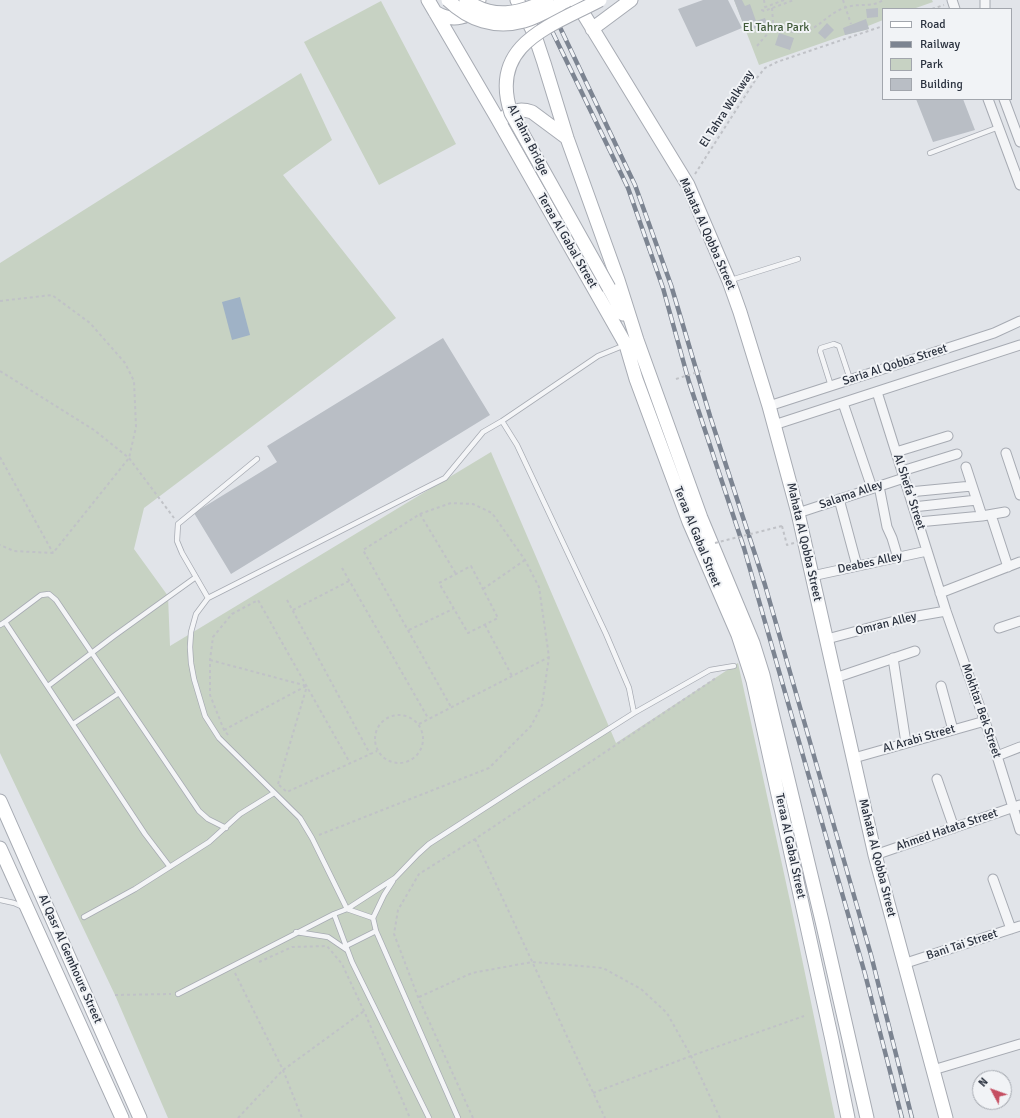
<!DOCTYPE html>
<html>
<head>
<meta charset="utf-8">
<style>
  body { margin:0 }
  #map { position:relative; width:1020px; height:1118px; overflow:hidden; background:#e1e4e9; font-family:Signika,sans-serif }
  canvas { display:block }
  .legend { position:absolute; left:882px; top:8px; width:130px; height:92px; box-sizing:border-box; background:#f1f3f6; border:1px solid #a2a6ad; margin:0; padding:5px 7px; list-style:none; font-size:12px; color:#2b323f }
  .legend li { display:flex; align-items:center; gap:8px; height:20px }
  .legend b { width:20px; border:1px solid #a2a6ad }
  .north { position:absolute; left:972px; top:1070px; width:40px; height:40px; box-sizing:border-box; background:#f1f3f6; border:1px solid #a2a6ad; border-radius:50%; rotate:311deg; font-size:11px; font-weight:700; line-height:16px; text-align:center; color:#2b323f }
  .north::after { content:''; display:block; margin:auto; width:14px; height:18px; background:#c54f62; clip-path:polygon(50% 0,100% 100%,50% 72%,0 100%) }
</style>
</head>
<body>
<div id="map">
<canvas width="1020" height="1118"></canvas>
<ul class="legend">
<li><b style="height:5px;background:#fff"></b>Road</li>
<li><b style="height:5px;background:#7c8491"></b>Railway</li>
<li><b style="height:11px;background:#c7d2c3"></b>Park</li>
<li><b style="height:11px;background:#b9bec5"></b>Building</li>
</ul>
<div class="north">N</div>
</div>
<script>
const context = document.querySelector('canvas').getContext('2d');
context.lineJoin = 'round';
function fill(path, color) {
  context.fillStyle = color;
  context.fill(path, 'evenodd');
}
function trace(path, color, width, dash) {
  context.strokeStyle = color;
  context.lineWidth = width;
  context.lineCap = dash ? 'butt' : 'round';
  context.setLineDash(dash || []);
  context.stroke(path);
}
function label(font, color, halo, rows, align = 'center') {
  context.font = font + ' Signika,sans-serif';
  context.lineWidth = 4;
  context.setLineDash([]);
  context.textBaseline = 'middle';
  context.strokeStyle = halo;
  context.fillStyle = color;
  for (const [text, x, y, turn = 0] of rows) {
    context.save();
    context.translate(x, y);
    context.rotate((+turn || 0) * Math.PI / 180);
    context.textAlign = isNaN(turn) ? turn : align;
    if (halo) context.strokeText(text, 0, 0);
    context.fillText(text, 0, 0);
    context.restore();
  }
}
fill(new Path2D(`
  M734,0H932L933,2L913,9H883V20L868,26L869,29L845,35L759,65Z
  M381,1L456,144L379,185L304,42Z
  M301,73L332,140L283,175L396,318L144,508L134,549L168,596L170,646L491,452L616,743L738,663L790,901L835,1118H168L115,995L0,753V263Z`), '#c7d2c3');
fill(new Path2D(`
  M240,297L250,335L232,340L222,302Z`), '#9fb2c6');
fill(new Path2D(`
  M703,0H728L742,28L696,47L678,9Z
  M734,0H742L745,6L750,4L756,21L765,18L767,24L746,31Z
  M878,8V17L867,18L866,9Z
  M866,19L869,29L845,35L843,28Z
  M827,23L834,30L825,39L818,33Z
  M779,33L794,38L790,50L775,45Z
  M916,99H963L975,130L933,142Z
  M443,338L490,415L231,574L194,513L277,462L267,446Z`), '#b9bec5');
const lane = new Path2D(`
  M930,153L999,127
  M731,280L798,259
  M831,386L820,351L821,348L834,344L839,346L850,379
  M502,421L598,356L625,345
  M208,598L182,553L177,541L178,524L257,459
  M0,625L5,622
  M48,686L114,636L196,577
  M73,724L119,693
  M170,867L145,834L5,622L41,595L49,594L56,600L199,811L208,819L226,828
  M393,881L384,895L373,918L376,931L458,1118
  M0,900L14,903L23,907
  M334,914L352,962L429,1118
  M84,917L135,889L209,842L240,814L274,793
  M373,918L347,909L312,838L300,818L219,738L205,716L194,679L191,663L190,647L191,632L196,614L208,598L445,478L483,432L502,421L517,445L606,634L629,688L634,713
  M296,932L328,937L347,950
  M346,946L376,931
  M178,994L334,914L347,909L395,878L418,854L429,844L525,782L634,713L710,670L734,666`);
const street = new Path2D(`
  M952,0L955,9
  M985,9V0
  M988,99L1020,185
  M1004,99L1020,142
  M877,392L946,611L997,756L1020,830
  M843,403L872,488
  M769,406L994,333L1020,321
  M774,425L1020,345
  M896,452L948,436
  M1006,453L1020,495
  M966,467L982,516
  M902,471L957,454
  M879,486L887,527L892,538L898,558
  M909,492L972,486
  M839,499L857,566
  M913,507L977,500
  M798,513L904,478
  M991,515L1008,567
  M918,522L982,516L1005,512
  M812,576L927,551
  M940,593L1020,562
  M999,628L1020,621
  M827,639L906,618L946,611
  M893,658L906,743
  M835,678L915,651
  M941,686L953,730
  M997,756L1020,747
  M854,758L985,721
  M937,779L954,828
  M875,855L1020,805
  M993,879L1011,929
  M903,964L1020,926
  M933,1070L1020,1044`);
const secondary = new Path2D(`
  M428,0L497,118L626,345L636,379L689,522L738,635L753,681L832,1040L848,1118
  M517,0L534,33L544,63L567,138L618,280L637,340L701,518L753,643L763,675L822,921L867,1118
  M575,0L688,185L729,281L740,312L769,406L798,513L875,855L946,1118
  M435,12C451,22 473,20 479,0
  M592,29L631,0
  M503,119C511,110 520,108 532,112L567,138
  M609,288L623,314
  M0,801L140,1118
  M0,848L122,1118`);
trace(lane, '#a7abb3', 6);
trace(street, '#a7abb3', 11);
trace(secondary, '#a7abb3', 15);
trace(new Path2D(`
  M764,0L765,7
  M784,0L763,8L762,10L764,11L794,0
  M843,0L851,24
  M772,8L773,22L774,26C778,28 782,29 786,30C815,40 822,14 847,7C859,3 872,8 883,0
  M932,9L944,5
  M757,46L774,26
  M695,174L756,79L765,68L777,62L883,26
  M0,301L52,295L90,323L125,363L134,381L136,427L129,458L53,553L14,551L0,545
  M0,371L94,430L129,458L174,518
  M0,457L53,553
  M420,514L456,574
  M782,526L787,545L794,543
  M471,566L498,618L468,633L439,583Z
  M342,568L428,718
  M483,589L525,560
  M287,600L370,754
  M293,610L349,581
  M485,625L512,676
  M409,630L453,609
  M210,660L307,686
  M375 739a24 24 0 1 1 48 0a24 24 0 1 1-48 0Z
  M419,724L549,657
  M224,730L306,686
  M228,735L224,730L210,695V660L213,637L232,614L258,600L350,763
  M278,784L307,686
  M279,785L287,792L377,751
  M319,835L489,768L531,726L542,705L549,657L539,587L525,560L492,513L473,504L451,503L420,514L363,550L451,707
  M475,839L605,1118
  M259,962L292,947L327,946L342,964L364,1011L410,1118
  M235,973L283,1070L302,1118
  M115,995L171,994
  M419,997L472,973L532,962L603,968L641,989L667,1013L691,1056L720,1118
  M593,1093L691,1056L804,1016
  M238,1118L283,1070L364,1011
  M473,1118L418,997L394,934L398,910L419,874L475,839L716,678`), '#c0c2c7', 2, [3, 3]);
trace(lane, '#f4f5f7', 4.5);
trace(street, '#f4f5f7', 9);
trace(secondary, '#fff', 13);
const rail = new Path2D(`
  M537,0L628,188L663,288L689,382L744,548L865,974L902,1118
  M547,0L635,185L671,285L710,416L765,585L871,955L912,1118`);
trace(rail, '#7c8491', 4.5);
trace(rail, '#f1f3f6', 3, [9]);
const secondaryBridge = new Path2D(`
  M448,0C469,20 495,29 524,21C539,17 554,7 568,0
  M466,0C492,20 520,14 547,0
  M600,0C551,26 488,44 511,113L609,288`);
trace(secondaryBridge, '#a7abb3', 15, []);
trace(new Path2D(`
  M676,379L701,371
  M715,543L782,526`), '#c0c2c7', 2, [3, 3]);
trace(secondaryBridge, '#fff', 13);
label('12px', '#405a39', '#f1f3f6', [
  ["El Tahra Park",776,28]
]);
label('12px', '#2b323f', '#f1f3f6', [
  ["El Tahra Walkway",727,109,-57],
  ["Al Tahra Bridge",528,140,63],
  ["Mahata Al Qobba Street",707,234,66],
  ["Teraa Al Gabal Street",567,241,60],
  ["Saria Al Qobba Street",895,365,-18],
  ["Al Shefa' Street",909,492,72],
  ["Salama Alley",851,495,-19],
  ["Teraa Al Gabal Street",697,537,68],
  ["Mahata Al Qobba Street",804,542,77],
  ["Deabes Alley",870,563,-12],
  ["Omran Alley",886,624,-14],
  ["Mokhtar Bek Street",981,711,71],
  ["Al Arabi Street",919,739,-16],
  ["Ahmed Hatata Street",947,830,-19],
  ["Teraa Al Gabal Street",790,846,78],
  ["Mahata Al Qobba Street",877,858,76],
  ["Bani Tai Street",962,945,-18],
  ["Al Qasr Al Gemhoure Street",70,959,66]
]);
</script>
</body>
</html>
